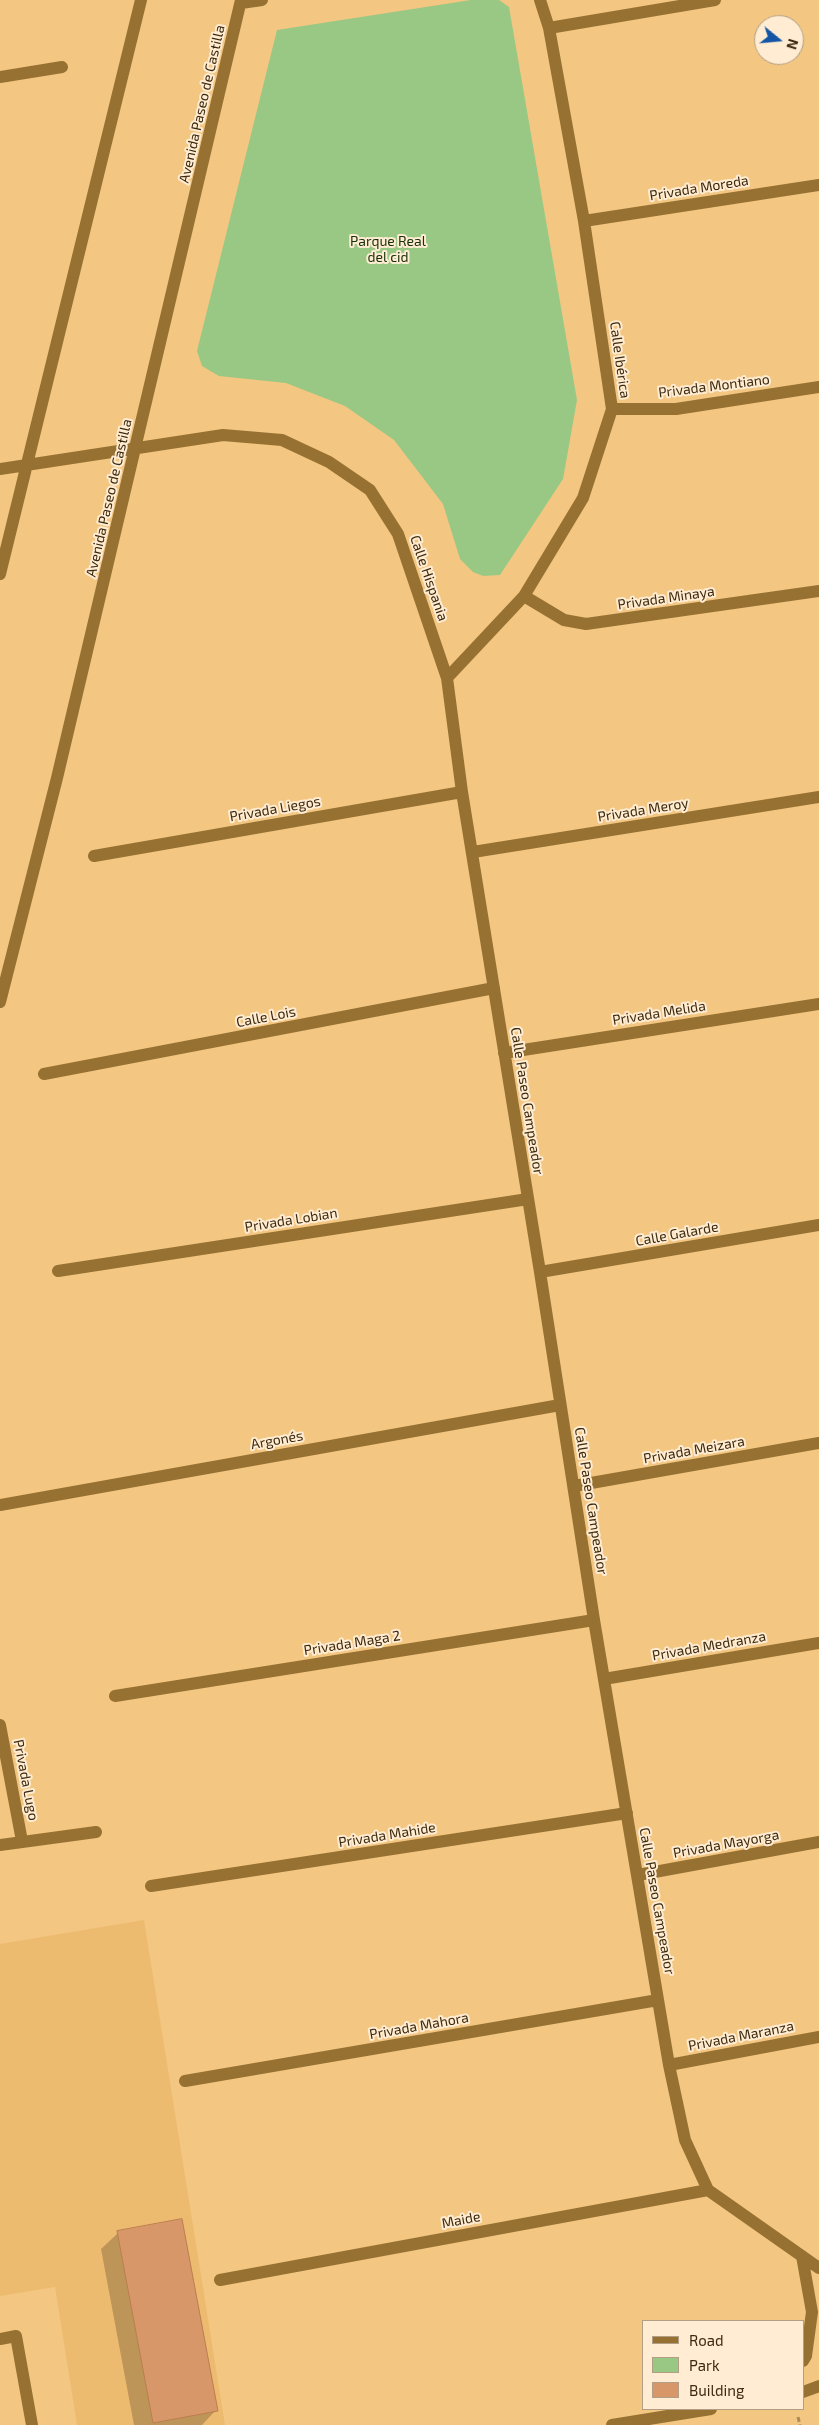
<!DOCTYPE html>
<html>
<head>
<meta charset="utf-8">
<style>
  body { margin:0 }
  #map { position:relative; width:819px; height:2425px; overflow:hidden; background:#f3c682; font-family:"Exo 2",sans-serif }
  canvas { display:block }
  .legend { position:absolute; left:642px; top:2320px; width:162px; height:90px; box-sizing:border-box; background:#ffecd2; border:1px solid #b19e84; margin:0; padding:6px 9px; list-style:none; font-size:15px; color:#3c2a0e }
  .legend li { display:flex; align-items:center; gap:10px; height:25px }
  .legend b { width:25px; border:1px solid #b19e84 }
  .north { position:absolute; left:754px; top:15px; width:50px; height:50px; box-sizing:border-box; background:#ffecd2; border:1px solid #b19e84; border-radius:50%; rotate:107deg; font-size:14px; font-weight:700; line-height:20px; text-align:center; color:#3c2a0e }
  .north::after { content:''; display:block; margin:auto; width:18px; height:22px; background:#1555a5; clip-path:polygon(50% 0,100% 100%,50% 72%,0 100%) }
</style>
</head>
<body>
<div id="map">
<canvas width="819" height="2425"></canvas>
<ul class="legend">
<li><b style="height:6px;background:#977132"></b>Road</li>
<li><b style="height:14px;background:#98c884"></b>Park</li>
<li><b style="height:14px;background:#d79768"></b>Building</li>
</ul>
<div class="north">N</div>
</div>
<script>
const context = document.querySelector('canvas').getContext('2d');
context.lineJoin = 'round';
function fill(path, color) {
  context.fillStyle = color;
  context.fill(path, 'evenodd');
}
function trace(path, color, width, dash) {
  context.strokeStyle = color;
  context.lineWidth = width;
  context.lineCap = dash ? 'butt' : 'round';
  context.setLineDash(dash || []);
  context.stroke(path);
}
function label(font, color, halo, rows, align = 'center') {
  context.font = font + ' "Exo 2",sans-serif';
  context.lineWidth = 4;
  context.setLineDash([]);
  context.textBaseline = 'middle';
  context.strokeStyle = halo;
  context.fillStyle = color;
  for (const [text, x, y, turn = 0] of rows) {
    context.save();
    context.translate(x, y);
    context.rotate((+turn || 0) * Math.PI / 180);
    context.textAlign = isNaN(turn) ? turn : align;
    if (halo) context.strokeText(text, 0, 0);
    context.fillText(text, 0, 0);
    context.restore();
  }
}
fill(new Path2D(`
  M144,1920L225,2425H77L55,2287L0,2296V1944Z`), '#edbb70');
fill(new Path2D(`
  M471,0H499L509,7L577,400L563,479L500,575L483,576L473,572L460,559L443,504L394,440L345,406L286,383L219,376L202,366L197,351L277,30Z`), '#98c884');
fill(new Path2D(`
  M118,2233L216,2410L202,2425H134L101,2249Z`), '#0003');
const building = new Path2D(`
  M182,2219L218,2411L153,2423L117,2231Z`);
fill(building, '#d79768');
trace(building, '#bc7e4f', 1);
trace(new Path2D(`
  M798,2417L800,2425`), '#ad8a56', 3, [5, 2.5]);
trace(new Path2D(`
  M241,3L262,0
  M549,28L715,0
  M0,77L62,67
  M584,221L819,185
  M612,409H676L819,387
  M0,469L223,435L282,440L329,462L370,490L398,534L447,678L462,792L540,1272L594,1620L669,2065L685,2140L708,2190L819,2268
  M0,574L141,0
  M524,596L564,620L586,624L819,591
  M447,678L524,596L583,498L612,409L584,221L549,28L540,0
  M473,852L819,797
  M94,856L462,792
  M0,1002L57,778L241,0
  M504,1053L819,1004
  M44,1074L494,988
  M58,1271L528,1199
  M540,1272L819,1225
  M574,1486L819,1443
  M0,1505L560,1405
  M604,1679L819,1643
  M115,1696L594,1620
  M0,1725L22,1841
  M0,1845L96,1832
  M638,1875L819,1842
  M151,1886L627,1813
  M669,2065L819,2037
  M185,2081L658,2000
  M802,2256L812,2312L806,2356L803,2361
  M220,2280L708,2190
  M0,2339L16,2336L32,2425
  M803,2392L819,2386
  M612,2425L711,2409`), '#977132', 12);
label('14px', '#3c2a0e', '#ffecd2', [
  ["Avenida Paseo de Castilla",202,104,-77],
  ["Privada Moreda",699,188,-9],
  ["Calle Ibérica",620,360,82],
  ["Privada Montiano",714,386,-7],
  ["Avenida Paseo de Castilla",109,498,-77],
  ["Calle Hispania",429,578,71],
  ["Privada Minaya",666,598,-8],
  ["Privada Liegos",275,809,-10],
  ["Privada Meroy",643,810,-9],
  ["Privada Melida",659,1013,-9],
  ["Calle Lois",266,1017,-11],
  ["Calle Paseo Campeador",527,1101,81],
  ["Privada Lobian",291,1220,-9],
  ["Calle Galarde",677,1234,-10],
  ["Argonés",277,1440,-10],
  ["Privada Meizara",694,1450,-10],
  ["Calle Paseo Campeador",591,1501,81],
  ["Privada Maga 2",352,1643,-9],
  ["Privada Medranza",709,1646,-10],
  ["Privada Lugo",26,1780,79],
  ["Privada Mahide",387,1835,-9],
  ["Privada Mayorga",726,1844,-10],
  ["Calle Paseo Campeador",657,1901,80],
  ["Privada Mahora",419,2026,-10],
  ["Privada Maranza",741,2036,-11],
  ["Maide",461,2220,-11]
]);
label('14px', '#163009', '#ffecd2', [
  ["Parque Real",388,241],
  ["del cid",388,257]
]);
</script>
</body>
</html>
